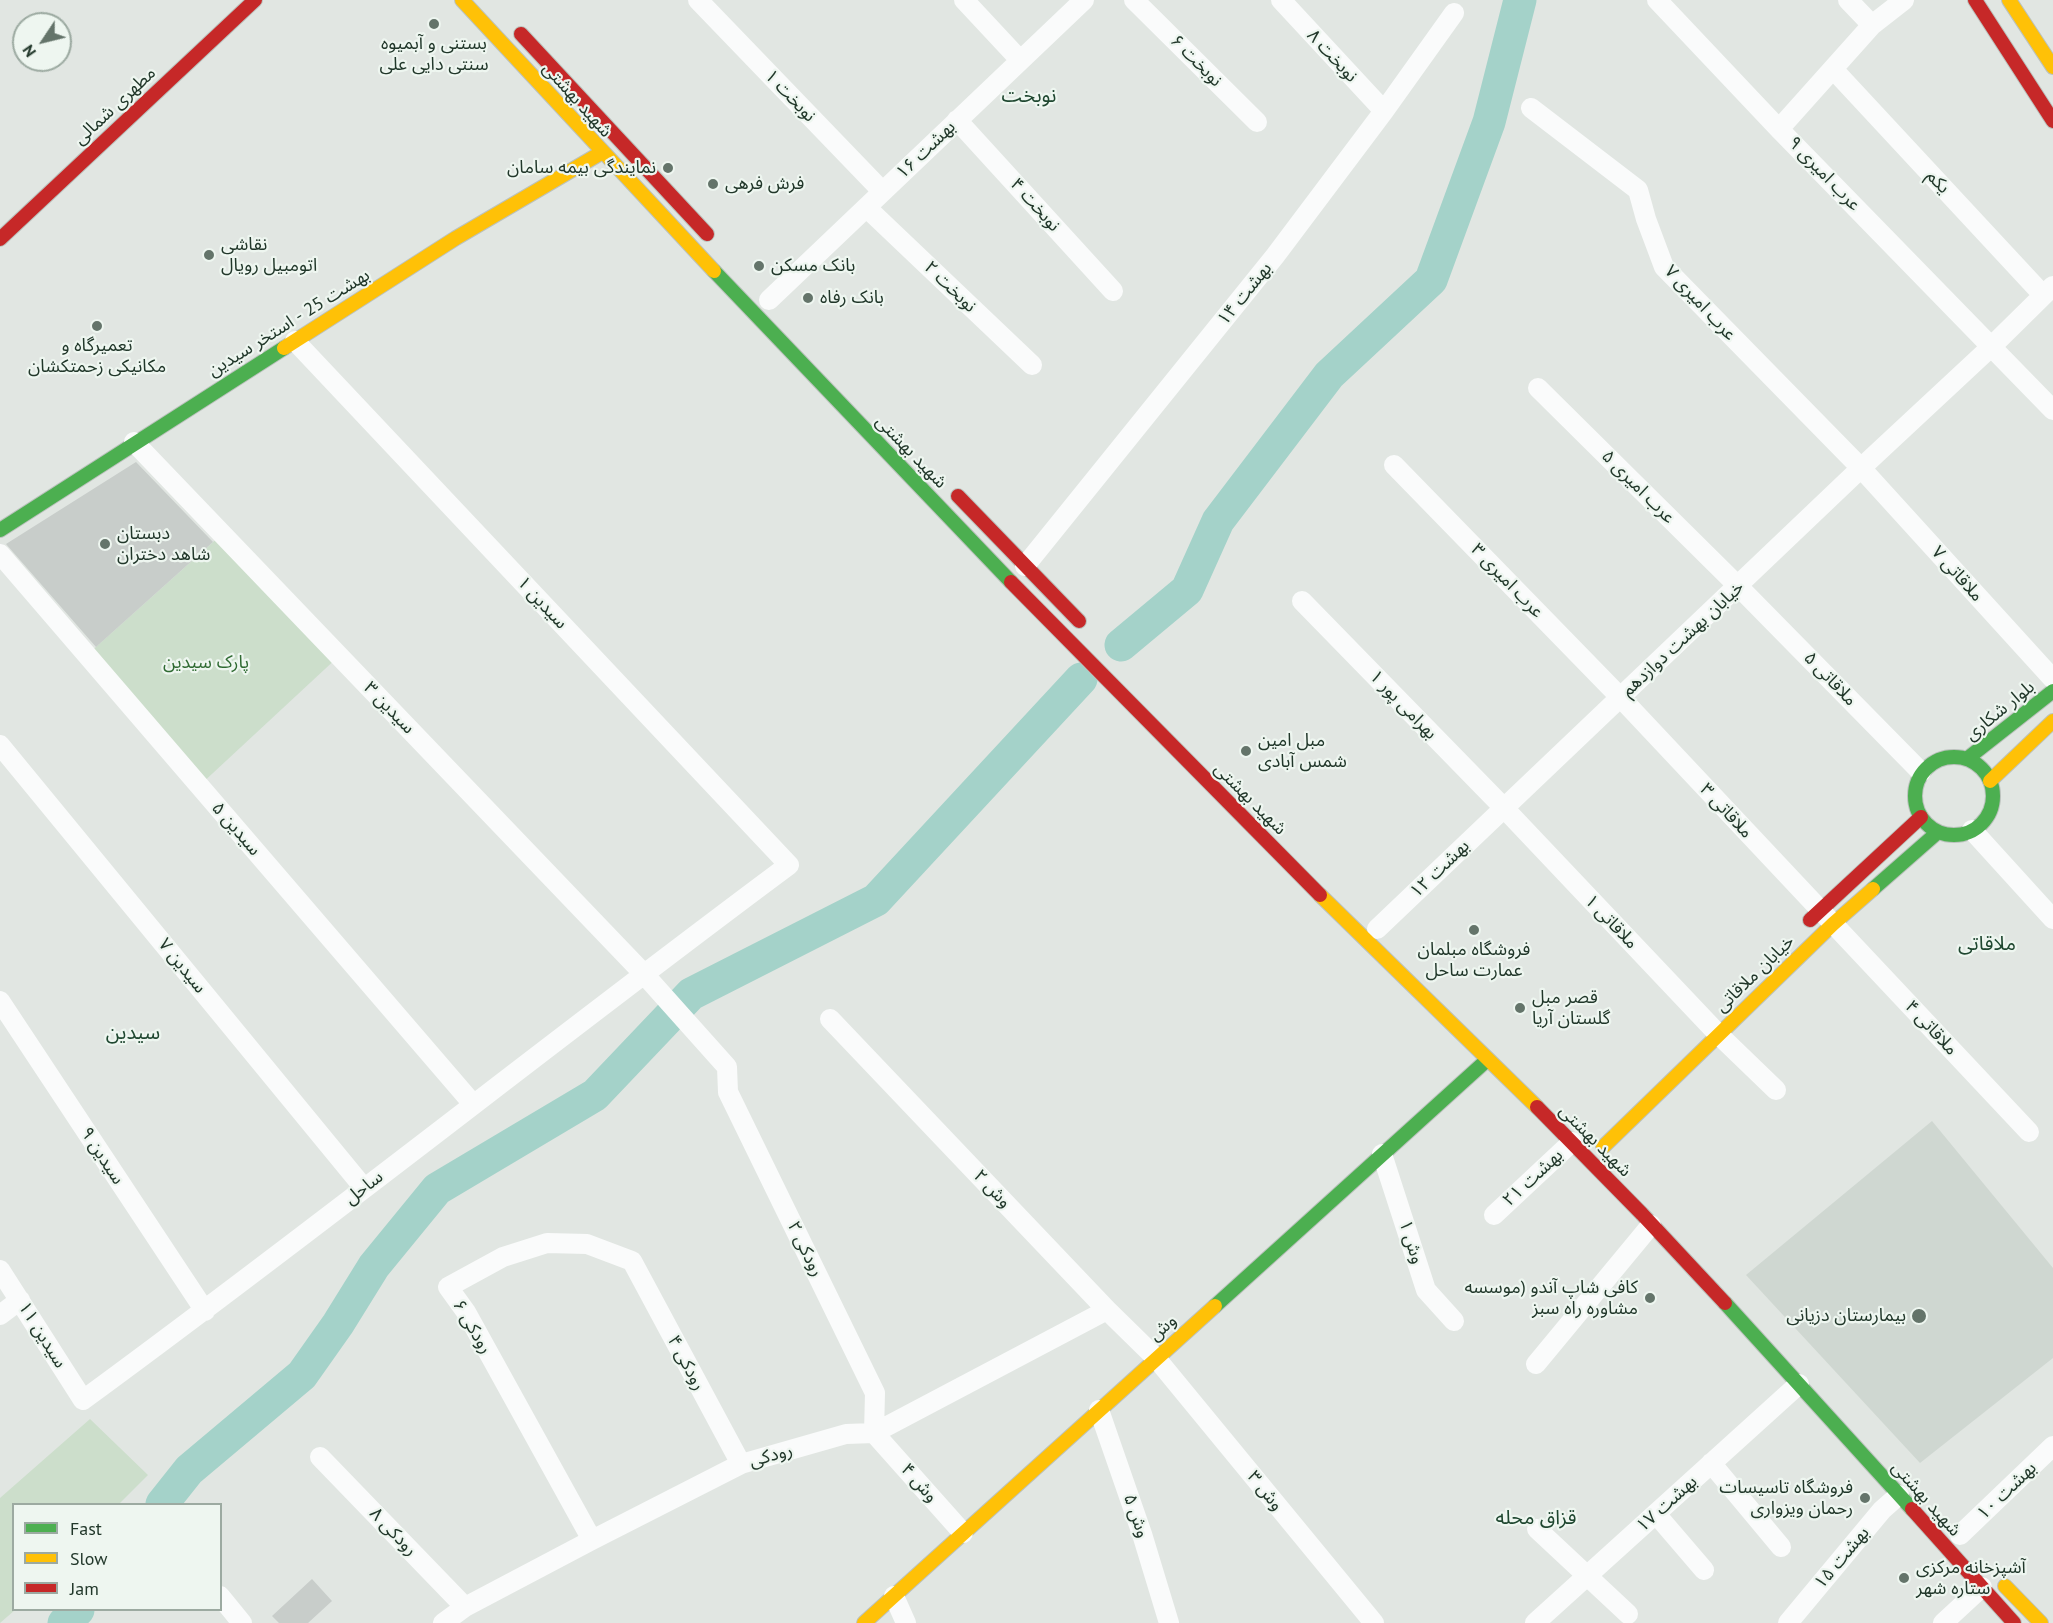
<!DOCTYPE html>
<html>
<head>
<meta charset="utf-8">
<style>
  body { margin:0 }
  #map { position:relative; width:2053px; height:1623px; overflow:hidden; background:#e1e6e2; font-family:"PT Sans",sans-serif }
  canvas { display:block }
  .legend { position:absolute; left:12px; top:1503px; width:210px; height:108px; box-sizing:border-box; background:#eef6f0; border:2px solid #9caaa1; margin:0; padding:8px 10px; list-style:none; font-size:18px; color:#21372a }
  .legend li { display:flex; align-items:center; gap:12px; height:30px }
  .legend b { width:30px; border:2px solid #9caaa1 }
  .north { position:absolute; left:12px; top:12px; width:60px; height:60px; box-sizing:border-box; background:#eef6f0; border:2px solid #9caaa1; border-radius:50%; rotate:235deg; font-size:16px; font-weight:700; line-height:24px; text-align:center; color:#21372a }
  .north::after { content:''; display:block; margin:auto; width:21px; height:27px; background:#64746a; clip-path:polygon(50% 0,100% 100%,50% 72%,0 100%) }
</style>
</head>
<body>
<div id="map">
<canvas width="2053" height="1623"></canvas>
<ul class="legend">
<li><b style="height:8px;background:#4caf50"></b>Fast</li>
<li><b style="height:8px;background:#ffc107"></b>Slow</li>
<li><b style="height:8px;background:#c62828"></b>Jam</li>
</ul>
<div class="north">N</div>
</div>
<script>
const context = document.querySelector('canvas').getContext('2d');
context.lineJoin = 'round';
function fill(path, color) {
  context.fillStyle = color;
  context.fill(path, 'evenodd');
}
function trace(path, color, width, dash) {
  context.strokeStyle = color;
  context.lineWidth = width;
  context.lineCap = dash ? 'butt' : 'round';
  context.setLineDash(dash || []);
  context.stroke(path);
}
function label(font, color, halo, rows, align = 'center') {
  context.font = font + ' "PT Sans","Noto Sans Arabic",sans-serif';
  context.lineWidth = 4.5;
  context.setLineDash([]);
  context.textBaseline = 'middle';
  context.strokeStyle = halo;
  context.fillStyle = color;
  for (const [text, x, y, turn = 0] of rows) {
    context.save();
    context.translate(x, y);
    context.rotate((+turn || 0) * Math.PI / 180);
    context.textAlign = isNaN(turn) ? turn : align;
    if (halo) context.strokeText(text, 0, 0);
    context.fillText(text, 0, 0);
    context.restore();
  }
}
fill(new Path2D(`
  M1932,1121L2053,1268V1358L1920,1463L1746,1275Z`), '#cfd7d1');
fill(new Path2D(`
  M222,534L339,656L199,786L87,655Z
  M90,1419L148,1475L119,1504H14V1610H15L0,1623V1498Z`), '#ccdecb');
trace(new Path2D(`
  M1121,645L1187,590L1218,521L1329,375L1431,280L1489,122L1520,0
  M162,1504L189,1470L302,1375L338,1324L374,1266L437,1189L595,1095L691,994L876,900L1081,679
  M64,1623L78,1610`), '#a4d2c9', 33);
fill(new Path2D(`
  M136,462L213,542L96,647L6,544Z
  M312,1579L332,1601L308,1623H279L272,1616Z`), '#c8cdca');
const fast = new Path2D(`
  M714,271L1011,582
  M0,530L284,348
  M1915 796a39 39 0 1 1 78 0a39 39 0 1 1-78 0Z
  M1968,758L2053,691
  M1873,889L1938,832
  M1725,1303L1912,1509
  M1215,1306L1487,1060`);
const slow = new Path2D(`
  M462,0L714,271
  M2009,0L2053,67
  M284,348L456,238L601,153
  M1990,781L2053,721
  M1320,895L1537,1107
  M1603,1147L1833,924L1873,889
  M2005,1586L2041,1623
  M864,1623L1215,1306`);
const jam = new Path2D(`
  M1975,0L2053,121
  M521,34L707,234
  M0,239L255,0
  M958,496L1079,621
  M1011,582L1320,895
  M1810,920L1921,817
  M1537,1107L1642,1214L1725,1303
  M1912,1509L2014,1623`);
trace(fast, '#bbc2bd', 16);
trace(slow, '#bbc2bd', 16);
trace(jam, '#bbc2bd', 16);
trace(new Path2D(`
  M698,0L882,191
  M964,0L1020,60
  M1134,0L1257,122
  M1281,0L1384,111
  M1657,0L1779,129L2053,410
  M1848,0L1872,25
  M1833,69L2043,295
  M1531,108L1638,190L1646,219L1664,267L1861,468L2053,679
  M957,120L1113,291
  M1779,129L1872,25L1904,0
  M867,208L1032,365
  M769,300L1084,0
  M1538,388L1738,586L1921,772
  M134,442L643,973L727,1067L728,1092L875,1393L874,1433
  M1394,465L1620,697L2029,1132
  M0,554L473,1104
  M1025,566L1275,256L1384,111L1454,13
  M1302,601L1504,808L1719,1035L1776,1090
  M0,745L364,1188
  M1972,830L2053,919
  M1377,929L1861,468L1992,346L2053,286
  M0,1001L205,1311
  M830,1019L1107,1310L1156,1358L1374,1623
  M1382,1154L1426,1290L1454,1321
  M1494,1215L1572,1142
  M0,1270L83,1400C321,1226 552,1041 789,865L295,341
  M0,1315L20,1300
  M1536,1364L1651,1225
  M1099,1410L1142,1534L1169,1623
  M874,1433L963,1533
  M320,1457L465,1607
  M1711,1463L1781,1547
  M1656,1514L1704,1570
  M1537,1529L1628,1614
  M1960,1535L2053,1446
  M592,1540L466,1312L448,1287L503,1257L547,1243L587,1244L632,1261L741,1464
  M220,1596L242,1623
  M894,1596L906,1623
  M443,1623L465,1607L592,1540L741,1464L846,1434L874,1433L1107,1310
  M1535,1623L1799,1384
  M1788,1623L1882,1510L1899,1495
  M1943,1623L1982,1587`), '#fafbfb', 20);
trace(fast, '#4caf50', 14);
trace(slow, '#ffc107', 14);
trace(jam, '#c62828', 14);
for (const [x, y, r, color] of [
  [434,24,6,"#64746a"],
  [668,168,6,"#64746a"],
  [713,184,6,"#64746a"],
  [209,255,6,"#64746a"],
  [759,266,6,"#64746a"],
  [808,298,6,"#64746a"],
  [97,326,6,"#64746a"],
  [105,544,6,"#64746a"],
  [1246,751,6,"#64746a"],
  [1474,930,6,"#64746a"],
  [1520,1008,6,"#64746a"],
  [1650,1298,6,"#64746a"],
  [1919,1316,8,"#64746a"],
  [1865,1498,6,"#64746a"],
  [1904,1578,6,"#64746a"]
]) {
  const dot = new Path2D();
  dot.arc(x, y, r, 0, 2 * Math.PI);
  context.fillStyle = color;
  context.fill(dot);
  trace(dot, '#eef6f0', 2);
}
label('18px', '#21372a', '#eef6f0', [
  ["بستنی و آبمیوه",434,44,"center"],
  ["سنتی دایی علی",434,65,"center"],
  ["نمایندگی بیمه سامان",656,168,"right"],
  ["فرش فرهی",725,184],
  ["نقاشی",221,245],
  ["اتومبیل رویال",221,266],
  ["بانک مسکن",771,266],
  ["بانک رفاه",820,298],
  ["تعمیرگاه و",97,346,"center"],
  ["مکانیکی زحمتکشان",97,367,"center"],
  ["دبستان",117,534],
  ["شاهد دختران",117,555],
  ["مبل امین",1258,741],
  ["شمس آبادی",1258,762],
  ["فروشگاه مبلمان",1474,950,"center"],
  ["عمارت ساحل",1474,971,"center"],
  ["قصر مبل",1532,998],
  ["گلستان آریا",1532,1019],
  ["کافی شاپ آندو (موسسه",1638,1288,"right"],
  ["مشاوره راه سبز",1638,1309,"right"],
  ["بیمارستان دزیانی",1906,1316,"right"],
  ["فروشگاه تاسیسات",1853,1488,"right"],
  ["رحمان ویزواری",1853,1509,"right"],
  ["آشپزخانه مرکزی",1916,1568],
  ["ستاره شهر",1916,1589]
], 'left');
label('18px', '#21372a', '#eef6f0', [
  ["۸ نوبخت",1332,56,47],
  ["نوبخت ۶",1196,61,45],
  ["۱ نوبخت",790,96,46],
  ["شهید بهشتی",577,100,48],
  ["مطهری شمالی",115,106,-43],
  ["۱۶ بهشت",926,150,-44],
  ["۹ عرب امیری",1824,174,46],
  ["یکم",1938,182,47],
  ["۴ نوبخت",1035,205,48],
  ["۲ نوبخت",950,287,44],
  ["بهشت ۱۴",1245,294,-51],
  ["۷ عرب امیری",1700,303,47],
  ["بهشت 25 - استخر سیدین",289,323,-32],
  ["شهید بهشتی",911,452,46],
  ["۵ عرب امیری",1638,487,45],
  ["۷ ملاقاتی",1957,574,48],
  ["۳ عرب امیری",1507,581,46],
  ["سیدین ۱",542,603,47],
  ["خیابان بهشت دوازدهم",1683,639,-43],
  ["ملاقاتی ۵",1830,679,46],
  ["۱ بهرامی پور",1403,705,46],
  ["سیدین ۳",389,708,46],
  ["بلوار شکاری",2000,711,-39],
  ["شهید بهشتی",1250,799,45],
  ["ملاقاتی ۳",1726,811,47],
  ["سیدین ۵",236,829,49],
  ["۱۲ بهشت",1440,869,-44],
  ["ملاقاتی ۱",1611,922,46],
  ["سیدین ۷",182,966,51],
  ["خیابان ملاقاتی",1755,974,-44],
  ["ملاقاتی ۴",1931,1028,47],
  ["شهید بهشتی",1595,1141,45],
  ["۹ سیدین",102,1156,57],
  ["بهشت ۲۱",1533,1178,-43],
  ["ساحل",364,1188,-38],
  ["وش ۲",992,1189,46],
  ["وش ۱",1411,1242,72],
  ["رودکی ۲",805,1249,64],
  ["رودکی ۶",472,1327,59],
  ["وش",1163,1328,-42],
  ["۱۱ سیدین",42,1335,58],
  ["رودکی ۴",686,1363,62],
  ["رودکی",771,1456,-16],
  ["وش ۴",919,1483,48],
  ["وش ۳",1265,1491,51],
  ["بهشت ۱۰",2007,1491,-44],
  ["شهید بهشتی",1926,1499,48],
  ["بهشت ۱۷",1667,1504,-42],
  ["وش ۵",1136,1516,71],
  ["رودکی ۸",393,1532,46],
  ["بهشت ۱۵",1842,1558,-50]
]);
label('18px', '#2f6a32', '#eef6f0', [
  ["پارک سیدین",206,663]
]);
label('20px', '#1f4730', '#eef6f0', [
  ["نوبخت",1029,96],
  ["ملاقاتی",1987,944],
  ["سیدین",133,1033],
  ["قزاق محله",1536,1518]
]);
</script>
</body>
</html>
